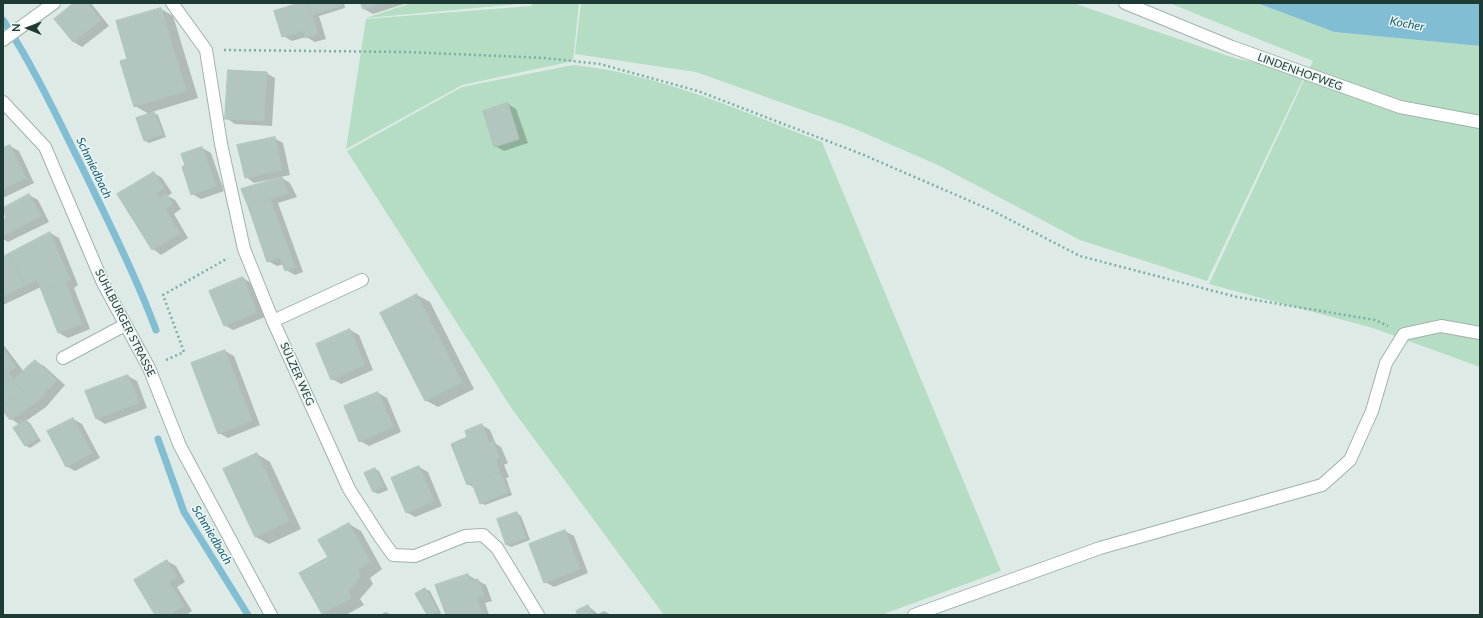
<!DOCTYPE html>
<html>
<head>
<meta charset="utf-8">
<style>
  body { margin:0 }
  #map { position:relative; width:1483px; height:618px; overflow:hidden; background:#ddeae6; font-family:Lato,sans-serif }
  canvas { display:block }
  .frame { position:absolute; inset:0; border:4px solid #1e3a35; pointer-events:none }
  .north { position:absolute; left:8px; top:8px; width:40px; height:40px; -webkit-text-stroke:3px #edf7f3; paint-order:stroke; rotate:271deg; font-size:11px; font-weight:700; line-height:16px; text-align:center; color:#1e3a35 }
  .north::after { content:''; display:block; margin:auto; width:14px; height:18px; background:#1e3a35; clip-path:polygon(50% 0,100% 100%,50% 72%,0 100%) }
</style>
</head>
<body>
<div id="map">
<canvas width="1483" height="618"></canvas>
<div class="frame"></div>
<div class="north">N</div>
</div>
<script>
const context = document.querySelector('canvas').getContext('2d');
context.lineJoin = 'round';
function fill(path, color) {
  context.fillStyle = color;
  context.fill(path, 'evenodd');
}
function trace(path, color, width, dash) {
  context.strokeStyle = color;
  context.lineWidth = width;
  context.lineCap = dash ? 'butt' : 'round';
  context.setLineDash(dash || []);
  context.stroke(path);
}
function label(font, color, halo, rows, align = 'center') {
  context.font = font + ' Lato,sans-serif';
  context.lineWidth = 3;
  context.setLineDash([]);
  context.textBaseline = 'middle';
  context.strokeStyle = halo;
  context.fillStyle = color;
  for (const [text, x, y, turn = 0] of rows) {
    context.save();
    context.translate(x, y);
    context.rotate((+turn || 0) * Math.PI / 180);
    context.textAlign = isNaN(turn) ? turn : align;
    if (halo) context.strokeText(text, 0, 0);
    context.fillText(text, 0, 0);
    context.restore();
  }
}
fill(new Path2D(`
  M411,3H530L366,18Z
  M533,3H579L573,61L462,85L346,149L366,19L531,6Z
  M581,3H1073L1234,58L1306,73L1207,281L1080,240L940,166L853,128L696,72L575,54Z
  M1169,3H1257L1334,32L1480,46V367L1373,328L1209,284L1313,61Z
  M573,65C660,74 741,111 822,142L1001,571L881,615H664L512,409L347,151L462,87Z`), '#b4ddc3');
fill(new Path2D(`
  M1257,3H1480V46L1334,32Z`), '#81bed3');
fill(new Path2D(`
  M76,3H91L109,26L82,47L74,42L56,19Z
  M303,3H344L345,8L319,16L326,39L315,42L306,37L292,41L283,36Z
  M362,3H407L373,14L364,9Z
  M161,9L173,16L198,98L152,112L158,115L166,137L149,143L145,141L149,114L135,106L129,60Z
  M266,73L275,78L272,126L235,124L226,118Z
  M508,104L516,109L528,143L504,151L495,146Z
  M274,138L283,143L290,175L254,183L246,177Z
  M10,146L19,151L34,183L3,198V149Z
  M202,148L211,153L224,191L201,199L192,194Z
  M154,173L162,178L172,193L168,196L175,200L181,209L174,214L188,238L161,255L153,249Z
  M282,178L290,183L297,197L278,203L303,272L295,275L286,270L284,264L277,266L268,261L243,189Z
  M29,195L38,200L49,222L8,242L3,239V221L7,219L3,209Z
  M50,233L59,238L78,285L74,288L90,329L68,338L59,333L41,287L3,305V258Z
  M243,278L251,283L265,317L233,330L224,325Z
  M417,295L430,302L474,389L438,407L425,400Z
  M350,330L359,335L373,370L341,384L332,379Z
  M3,344L24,372L35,361L44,366L65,385L46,407L26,421L30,423L41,441L30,448L26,446L15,428L20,425L11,419L3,409Z
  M225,351L234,356L260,425L228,438L219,433Z
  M128,376L137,381L147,408L105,424L97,419Z
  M378,393L387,398L401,432L369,446L360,441Z
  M73,419L82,424L100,458L75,471L66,466Z
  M482,425L490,430L496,444L501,447L508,463L504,465L509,477L506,478L512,495L485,505L481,503L476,489L468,484V438Z
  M257,454L270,462L301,529L269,544L256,537L224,469Z
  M419,467L428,472L442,506L415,517L406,512Z
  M375,469L379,471L388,490L378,494L374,492Z
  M517,513L521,516L530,540L511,547L507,545Z
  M349,524L361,531L382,569L370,578L373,584L360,599L364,605L346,615H326L323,613L329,558Z
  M565,531L574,536L588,573L554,587L545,582Z
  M167,561L176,566L185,582L177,587L192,611L186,615H156Z
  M468,575L486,585L492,601L485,603L489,615H447Z
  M425,589L430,591L441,613L438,615H428Z
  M588,606L598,614L604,611L611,615H579Z
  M386,612L391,615H380Z`), '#0003');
trace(new Path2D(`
  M3,20C34,67 57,117 82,167C108,221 135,274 156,330
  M158,439L184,512L248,615`), '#81bed3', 7);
const building = new Path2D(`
  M74,3H87L101,20L73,42L54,19Z
  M300,3H308L318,34L305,38L303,31L282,37L274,11Z
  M308,3H341V6L312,15Z
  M361,3H383L363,9Z
  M161,8L186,91L134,107L120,61L127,59L116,21Z
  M228,70L267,72L264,121L225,119Z
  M508,103L519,139L494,147L483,111Z
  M154,112L163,134L144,141L136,118Z
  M275,137L282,170L245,178L237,145Z
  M10,145L26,178L3,189V148Z
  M202,147L216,186L191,195L182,167L185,165L181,154Z
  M154,172L164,188L156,193L159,198L166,194L173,204L165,209L180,233L152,250L117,194Z
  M282,177L288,193L248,206L241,189Z
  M29,194L41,216L3,236V220L6,218L3,208Z
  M270,198L295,267L285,271L280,257L267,262L248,206Z
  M50,232L70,280L42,292L37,280L25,286L10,253Z
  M10,253L25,286L3,296V257Z
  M243,277L257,312L224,326L209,291Z
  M66,283L82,324L58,333L42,292Z
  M417,294L462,382L425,401L380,313Z
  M350,329L365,365L331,380L316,344Z
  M3,349L16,367L8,372L13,380L3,387Z
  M225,350L252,421L218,434L191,363Z
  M35,360L57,380L37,402L10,420L3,411V406L23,392L13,380Z
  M128,375L139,403L96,419L85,391Z
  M13,380L23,392L3,406V387Z
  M378,392L393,427L359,442L344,406Z
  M73,418L92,453L66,467L47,431Z
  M26,420L38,438L25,446L13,428Z
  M482,424L489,443L493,441L499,458L496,460L500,472L467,485L451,444L467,437L465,431Z
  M257,453L289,521L255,537L223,469Z
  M419,466L434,501L406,513L391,478Z
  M375,468L384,487L373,492L364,473Z
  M500,472L509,492L480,504L472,483Z
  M517,512L526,538L506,545L497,519Z
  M349,523L370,561L358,570L361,576L348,591L351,598L322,614L299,573L328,557L318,540Z
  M565,530L580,569L544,583L529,544Z
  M167,560L177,577L169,582L184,606L169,615H155L134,580Z
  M468,574L471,581L478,579L484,596L477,598L482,615H446L435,585Z
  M425,588L438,611L430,615H427L415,594Z
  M588,605L593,615H578L576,611Z`);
fill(building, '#b2c5bf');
trace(building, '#afc4bd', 1);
const service = new Path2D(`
  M273,321L362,280
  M63,358L125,325`);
const minor = new Path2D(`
  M172,3L206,50L221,144L244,249L273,321L349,489L380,537L393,555L415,556L465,536L483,535L497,548L538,615
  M1125,3L1232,47L1400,107L1480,122
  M3,40L54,3
  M3,102L45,147L103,283L149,368L180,446L271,615
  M914,615L1100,548L1322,485L1350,460L1372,411L1386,363L1404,334L1441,326L1480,333`);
trace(service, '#a0b2ad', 14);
trace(minor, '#a0b2ad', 14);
trace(new Path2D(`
  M224,50L407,52L545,58L600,64L698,91L864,155L993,211L1080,256L1237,297L1375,320L1388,326
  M166,360L184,352L163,295L228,258`), '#7bafa5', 2.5, [2, 3]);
trace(service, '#fff', 12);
trace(minor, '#fff', 12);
label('11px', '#1e3a35', '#edf7f3', [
  ["LINDENHOFWEG",1300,72,20],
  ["SUHLBURGER STRASSE",125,323,63],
  ["SÜLZER WEG",297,374,66]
]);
label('italic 12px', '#165d78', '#edf7f3', [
  ["Kocher",1407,24,10],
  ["Schmiedbach",94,168,64],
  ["Schmiedbach",212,535,59]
]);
</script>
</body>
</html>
